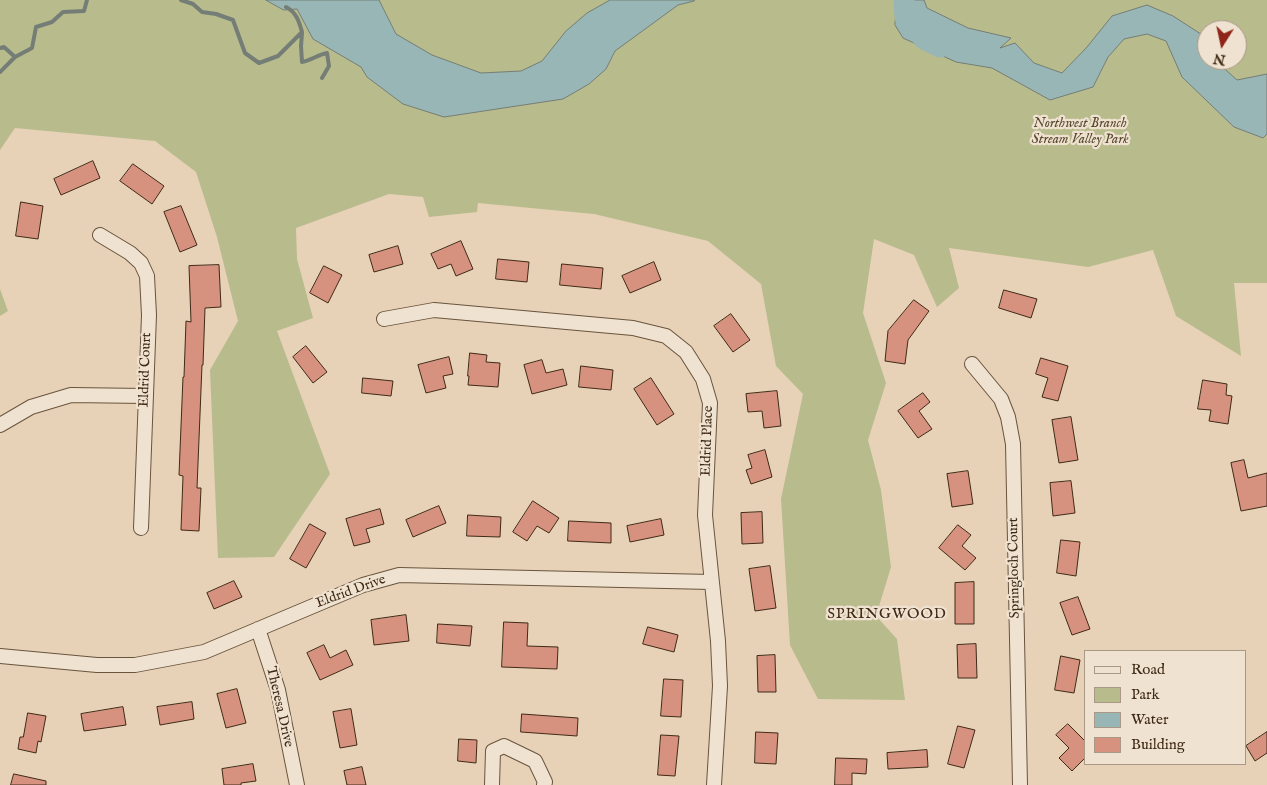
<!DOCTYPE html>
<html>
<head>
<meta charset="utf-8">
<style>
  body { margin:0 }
  #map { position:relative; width:1267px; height:785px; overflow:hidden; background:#e7d2b7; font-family:"IM FELL English",serif }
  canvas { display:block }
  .legend { position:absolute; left:1084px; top:650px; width:162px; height:115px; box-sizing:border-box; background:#efe2d0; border:1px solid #a99886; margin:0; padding:6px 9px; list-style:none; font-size:15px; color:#3f2a16 }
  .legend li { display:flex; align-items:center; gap:10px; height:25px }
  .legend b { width:25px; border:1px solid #a99886 }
  .north { position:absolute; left:1197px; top:20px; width:50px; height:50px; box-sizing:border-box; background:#efe2d0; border:1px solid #a99886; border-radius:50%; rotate:190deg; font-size:14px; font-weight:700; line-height:20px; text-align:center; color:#3f2a16 }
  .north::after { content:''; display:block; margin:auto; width:18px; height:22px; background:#8f2418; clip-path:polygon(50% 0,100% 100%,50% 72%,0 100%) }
</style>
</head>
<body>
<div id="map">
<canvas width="1267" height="785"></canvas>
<ul class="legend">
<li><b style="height:6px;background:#efe2d0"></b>Road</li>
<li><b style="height:14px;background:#b8bb8c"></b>Park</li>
<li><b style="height:14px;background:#99b6b6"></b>Water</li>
<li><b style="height:14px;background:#d6917f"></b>Building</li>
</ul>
<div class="north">N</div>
</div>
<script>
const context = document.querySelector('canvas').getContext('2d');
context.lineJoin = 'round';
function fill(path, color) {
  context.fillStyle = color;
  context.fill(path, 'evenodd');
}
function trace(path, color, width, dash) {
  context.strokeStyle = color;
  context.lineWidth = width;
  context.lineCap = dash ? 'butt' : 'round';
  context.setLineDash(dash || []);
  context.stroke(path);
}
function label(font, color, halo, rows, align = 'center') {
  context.font = font + ' "IM FELL English",serif';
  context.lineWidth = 4.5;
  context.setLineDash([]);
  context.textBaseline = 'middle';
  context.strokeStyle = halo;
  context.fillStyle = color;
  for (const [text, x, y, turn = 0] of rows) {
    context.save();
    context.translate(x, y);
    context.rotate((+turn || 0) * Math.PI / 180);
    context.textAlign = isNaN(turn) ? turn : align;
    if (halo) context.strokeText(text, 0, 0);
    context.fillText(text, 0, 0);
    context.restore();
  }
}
fill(new Path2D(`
  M0,0H1267V283H1234L1241,356L1176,316L1153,250L1088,267L949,248L959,288L937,307L914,255L874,239L863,313L886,383L868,440L881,490L891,567L876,616L897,639L905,700L818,699L790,645L781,499L803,394L776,366L761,284L708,241L594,214L478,203L477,212L429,217L423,197L389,194L296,228L297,259L313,318L277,331L330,474L274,557L218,558L210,370L238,321L217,237L196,172L155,141L15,128L0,150ZM1207,30H1237V60H1207Z
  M0,289L8,311L0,316Z`), '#b8bb8c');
const water = new Path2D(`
  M266,0H379L396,34L432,55L481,73L521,71L542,61L566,31L587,13L610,0H695L694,1L678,5L615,51L606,69L589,84L563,99L444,117L403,104L367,77L361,67L313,39L297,9L284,10Z
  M898,0H924L927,8L968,28L1011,38L1000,48L1015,43L1034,63L1062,73L1087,47L1112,16L1147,5L1173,16L1207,38V60H1217L1218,63L1237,80L1267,74V134L1263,138L1234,127L1182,77L1166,41L1147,34L1124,39L1108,57L1093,87L1050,100L992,68L956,62L903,38L895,25ZM907,15L925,35L904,23Z`);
fill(water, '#99b6b6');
trace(water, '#757e76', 1);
trace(new Path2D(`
  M181,0L193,4L202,12L216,14L233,20L245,53L259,63L278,56L302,32C299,21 296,12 286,7
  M302,33L301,46L302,62C312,60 317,55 327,53L329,66L322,78
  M0,48L4,47L15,57L32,48L36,27L52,22L63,12L84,11L87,0
  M0,72L15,57`), '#757e76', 4);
trace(new Path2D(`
  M904,0L905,17L924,39L940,47`), '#99b6b6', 21);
const building = new Path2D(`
  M93,161L100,178L61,195L54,179Z
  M133,164L164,186L152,204L120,181Z
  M21,202L43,206L38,239L16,236Z
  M181,206L197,245L180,252L164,212Z
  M461,241L473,269L456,276L451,264L438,269L431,254Z
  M398,246L403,264L374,272L369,255Z
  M498,259L529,262L527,282L496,279Z
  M654,262L661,280L630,293L622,276Z
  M562,264L603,268L601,289L560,285Z
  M219,265L221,307L205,308L203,365H202L197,488H201L199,531L181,530L183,476L179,475L183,377H184L186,321L191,322L189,266Z
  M324,266L342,275L328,303L310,293Z
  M1004,290L1037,299L1031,318L999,308Z
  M914,300L929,311L908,340L905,364L885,361L888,331Z
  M731,314L750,340L733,352L714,326Z
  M306,346L327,372L313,383L293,357Z
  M470,353L487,355L486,362L500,363L498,387L468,385L469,376H468Z
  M449,357L453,374L443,376L446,388L426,393L418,365Z
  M1041,358L1068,366L1058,401L1042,397L1048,378L1036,374Z
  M542,360L546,373L563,369L567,385L532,394L524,365Z
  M581,366L613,370L611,390L579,387Z
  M363,378L393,381L391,396L362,393Z
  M651,378L674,414L657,425L634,389Z
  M1203,380L1227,384L1226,395L1232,396L1228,424L1209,421L1211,410L1198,409Z
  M777,391L781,426L764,428L762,411L748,412L746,394Z
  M923,393L930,402L919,411L932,429L918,438L898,411Z
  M1071,417L1078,460L1059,463L1052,420Z
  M765,450L772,477L751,484L746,470L752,468L748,455Z
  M1244,460L1248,478L1267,473V506L1241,511L1231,463Z
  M968,471L973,504L952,507L947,474Z
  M1071,481L1075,513L1053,516L1050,483Z
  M533,501L559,518L549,533L537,526L527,541L513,532Z
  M439,506L446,523L413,537L406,520Z
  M380,509L384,524L366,529L370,542L354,546L346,519Z
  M762,512L763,543L742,544L741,513Z
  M468,515L501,517L500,537L467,536Z
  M661,519L664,535L630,542L627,526Z
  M569,521L611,523V543L568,541Z
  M310,524L326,533L306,568L290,559Z
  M958,525L971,535L962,546L976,558L965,570L939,548Z
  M1061,540L1080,542L1076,576L1057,573Z
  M770,566L776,608L755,611L749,569Z
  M234,581L242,597L214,609L207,593Z
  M974,582V624H955V583Z
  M1078,597L1090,629L1072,635L1060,603Z
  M406,615L409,641L374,645L371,620Z
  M504,622L528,623L527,646L558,647L557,669L502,667Z
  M438,624L472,626L470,646L437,643Z
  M648,627L678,635L674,652L643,644Z
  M976,644L977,678H958L957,645Z
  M324,645L330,658L346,650L353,665L320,680L307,653Z
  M775,655L776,692H758L757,656Z
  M1061,656L1080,660L1074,693L1055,690Z
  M664,679L683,680L681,717L661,716Z
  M237,689L246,723L226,728L217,694Z
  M192,702L194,719L160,725L157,707Z
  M123,707L126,725L84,731L81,714Z
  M351,709L357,745L340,748L333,712Z
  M28,713L46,716L41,742L38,741L36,753L18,749L20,737H23Z
  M522,714L578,718L577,736L521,732Z
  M1068,724L1086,742V757L1072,771L1059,758L1069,748L1056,735Z
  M958,726L975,730L964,768L948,764Z
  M756,732L778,733L776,764L755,763Z
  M1267,732V753L1255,761L1246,746Z
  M661,735L679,736L675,776L658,775Z
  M459,739L477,740L476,763L458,761Z
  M927,750L928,767L888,769L887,753Z
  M836,758L867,759L866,774L852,773V785H835Z
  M253,764L256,781L241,783V785H224L222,769Z
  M362,767L366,785H347L344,771Z
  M14,774L46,781V785H11Z`);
fill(building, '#d6917f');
trace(building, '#3f2a16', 1);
const minor = new Path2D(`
  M100,235L130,253L141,263L147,276L149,315L141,528
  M384,319L434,310L633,328L666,336L686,352L703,379L710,403L705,515L718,641L720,686L714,785
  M972,364L1001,399L1008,417L1013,444L1020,785
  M0,425L31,407L71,395L145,396
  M258,629L278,690L297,785
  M0,656L97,665H135L204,652L363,585L399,575L711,582
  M492,785L493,751L504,746L535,761L545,782L544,785`);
trace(minor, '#69543e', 16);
trace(minor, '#efe2d0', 14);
label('italic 14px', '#57472e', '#efe2d0', [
  ["Northwest Branch",1080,124],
  ["Stream Valley Park",1080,140]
]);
label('14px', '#3f2a16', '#efe2d0', [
  ["Eldrid Court",146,370,-88],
  ["Eldrid Place",708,441,-88],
  ["Springloch Court",1015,568,-91],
  ["Eldrid Drive",351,592,-20],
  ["Theresa Drive",279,707,77]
]);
context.letterSpacing = '1px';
label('15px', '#3f2a16', '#efe2d0', [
  ["SPRINGWOOD",887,615]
]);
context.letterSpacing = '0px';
</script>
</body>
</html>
